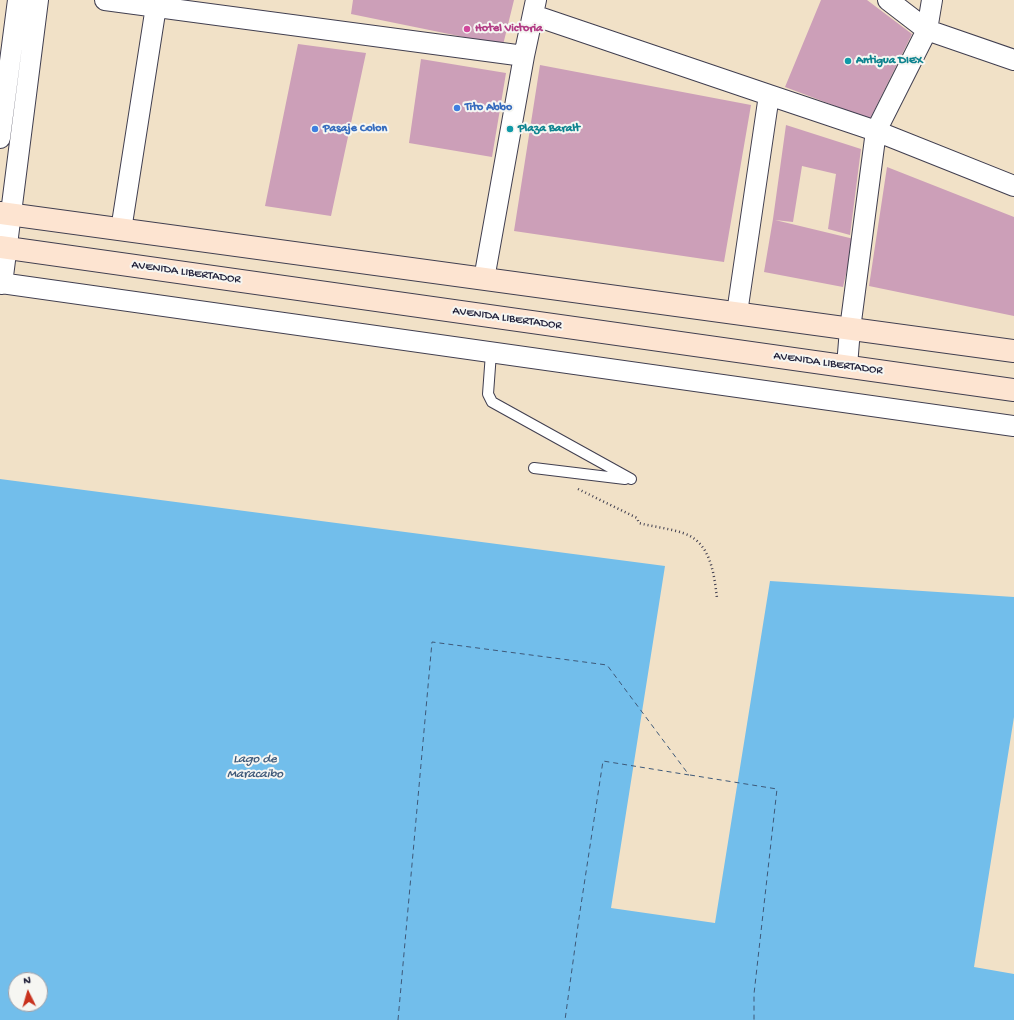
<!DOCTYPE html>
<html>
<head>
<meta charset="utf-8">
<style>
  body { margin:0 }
  #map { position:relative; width:1014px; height:1020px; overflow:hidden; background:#f1e1c7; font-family:"Gochi Hand",sans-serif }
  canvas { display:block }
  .north { position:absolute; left:8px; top:972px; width:40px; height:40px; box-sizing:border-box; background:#f6f6f2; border:1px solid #a1a1a9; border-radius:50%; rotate:355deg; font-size:11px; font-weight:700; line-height:16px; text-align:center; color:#22223b }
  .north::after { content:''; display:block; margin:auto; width:14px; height:18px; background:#c8321e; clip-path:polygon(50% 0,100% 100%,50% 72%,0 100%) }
</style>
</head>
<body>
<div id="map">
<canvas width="1014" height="1020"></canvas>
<div class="north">N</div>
</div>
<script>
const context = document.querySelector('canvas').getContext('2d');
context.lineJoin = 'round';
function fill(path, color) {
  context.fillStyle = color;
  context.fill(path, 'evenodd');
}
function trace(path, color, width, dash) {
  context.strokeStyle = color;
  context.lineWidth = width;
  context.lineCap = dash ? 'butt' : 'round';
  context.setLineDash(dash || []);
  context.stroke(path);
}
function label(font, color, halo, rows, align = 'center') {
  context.font = font + ' "Gochi Hand",sans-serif';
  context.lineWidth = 4;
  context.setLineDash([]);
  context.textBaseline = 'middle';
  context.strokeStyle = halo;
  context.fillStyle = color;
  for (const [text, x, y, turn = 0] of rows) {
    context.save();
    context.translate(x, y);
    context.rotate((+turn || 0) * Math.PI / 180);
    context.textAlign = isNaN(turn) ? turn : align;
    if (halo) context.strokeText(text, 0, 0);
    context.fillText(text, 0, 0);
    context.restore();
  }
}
fill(new Path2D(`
  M0,479L665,566L611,908L715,923L770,581L1014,597V717L974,967L1014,974V1020H0ZM16,980H40V1004H16Z`), '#72beeb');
trace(new Path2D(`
  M690,775L777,789L754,994V1020
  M398,1020L432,642L607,665L689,775L603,761L579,918L565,1020`), '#3e5979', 1, [5, 4]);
fill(new Path2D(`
  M353,0H514L503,45L351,14Z
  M821,0H867L912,34L870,119L785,87Z
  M298,44L366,53L331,216L265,206Z
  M421,59L506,73L492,157L409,143Z
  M540,65L751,105L724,262L514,231Z
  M786,125L861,149L850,235L828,229L836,174L802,166L793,222L775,220L854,239L843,287L764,272L773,219Z
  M887,167L1014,217V316L869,286Z`), '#cc9fb8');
const lane = new Path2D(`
  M491,353L488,394L492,402L631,479
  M534,468L625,479`);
const street = new Path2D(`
  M105,0L524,56
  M888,0L927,30L1014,60
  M533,15L769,95L737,313
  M769,95L876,131L1014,186
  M0,138L18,0
  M121,230L157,0
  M484,279L524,56L536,0
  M0,283L1014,426
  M2,284L38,0
  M847,366L850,329L876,131L927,30L932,0`);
const secondary = new Path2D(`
  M0,213L1014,351
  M0,247L1014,390`);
trace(lane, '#413f50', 12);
trace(street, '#413f50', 22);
trace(secondary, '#413f50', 24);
trace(new Path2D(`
  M578,489L637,518L639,523L643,524C656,527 671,529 683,533C711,542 714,574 717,598`), '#413f50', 2.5, [1, 3]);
trace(lane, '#fff', 10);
trace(street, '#fff', 20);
trace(secondary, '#fde4d1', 22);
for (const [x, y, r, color] of [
  [467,29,4,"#d1479c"],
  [848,61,4,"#0f9aa8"],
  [457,108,4,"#3f7fe0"],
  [315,129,4,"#3f7fe0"],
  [510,129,4,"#0f9aa8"]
]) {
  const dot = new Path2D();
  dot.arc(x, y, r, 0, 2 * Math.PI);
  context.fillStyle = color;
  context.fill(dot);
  trace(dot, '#f6f6f2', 1.5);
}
label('bold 12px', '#b23c85', '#f6f6f2', [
  ["Hotel Victoria",475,29]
], 'left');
label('bold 12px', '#0d838f', '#f6f6f2', [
  ["Antigua DIEX",856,61],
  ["Plaza Baralt",518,129]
], 'left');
label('bold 12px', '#366cbe', '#f6f6f2', [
  ["Tito Abbo",465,108],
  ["Pasaje Colon",323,129]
], 'left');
label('12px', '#22223b', '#f6f6f2', [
  ["AVENIDA LIBERTADOR",186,273,8],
  ["AVENIDA LIBERTADOR",507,319,8],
  ["AVENIDA LIBERTADOR",828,364,8]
]);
label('italic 13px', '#3e5979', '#f6f6f2', [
  ["Lago de",255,760],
  ["Maracaibo",255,775]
]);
</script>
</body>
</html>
